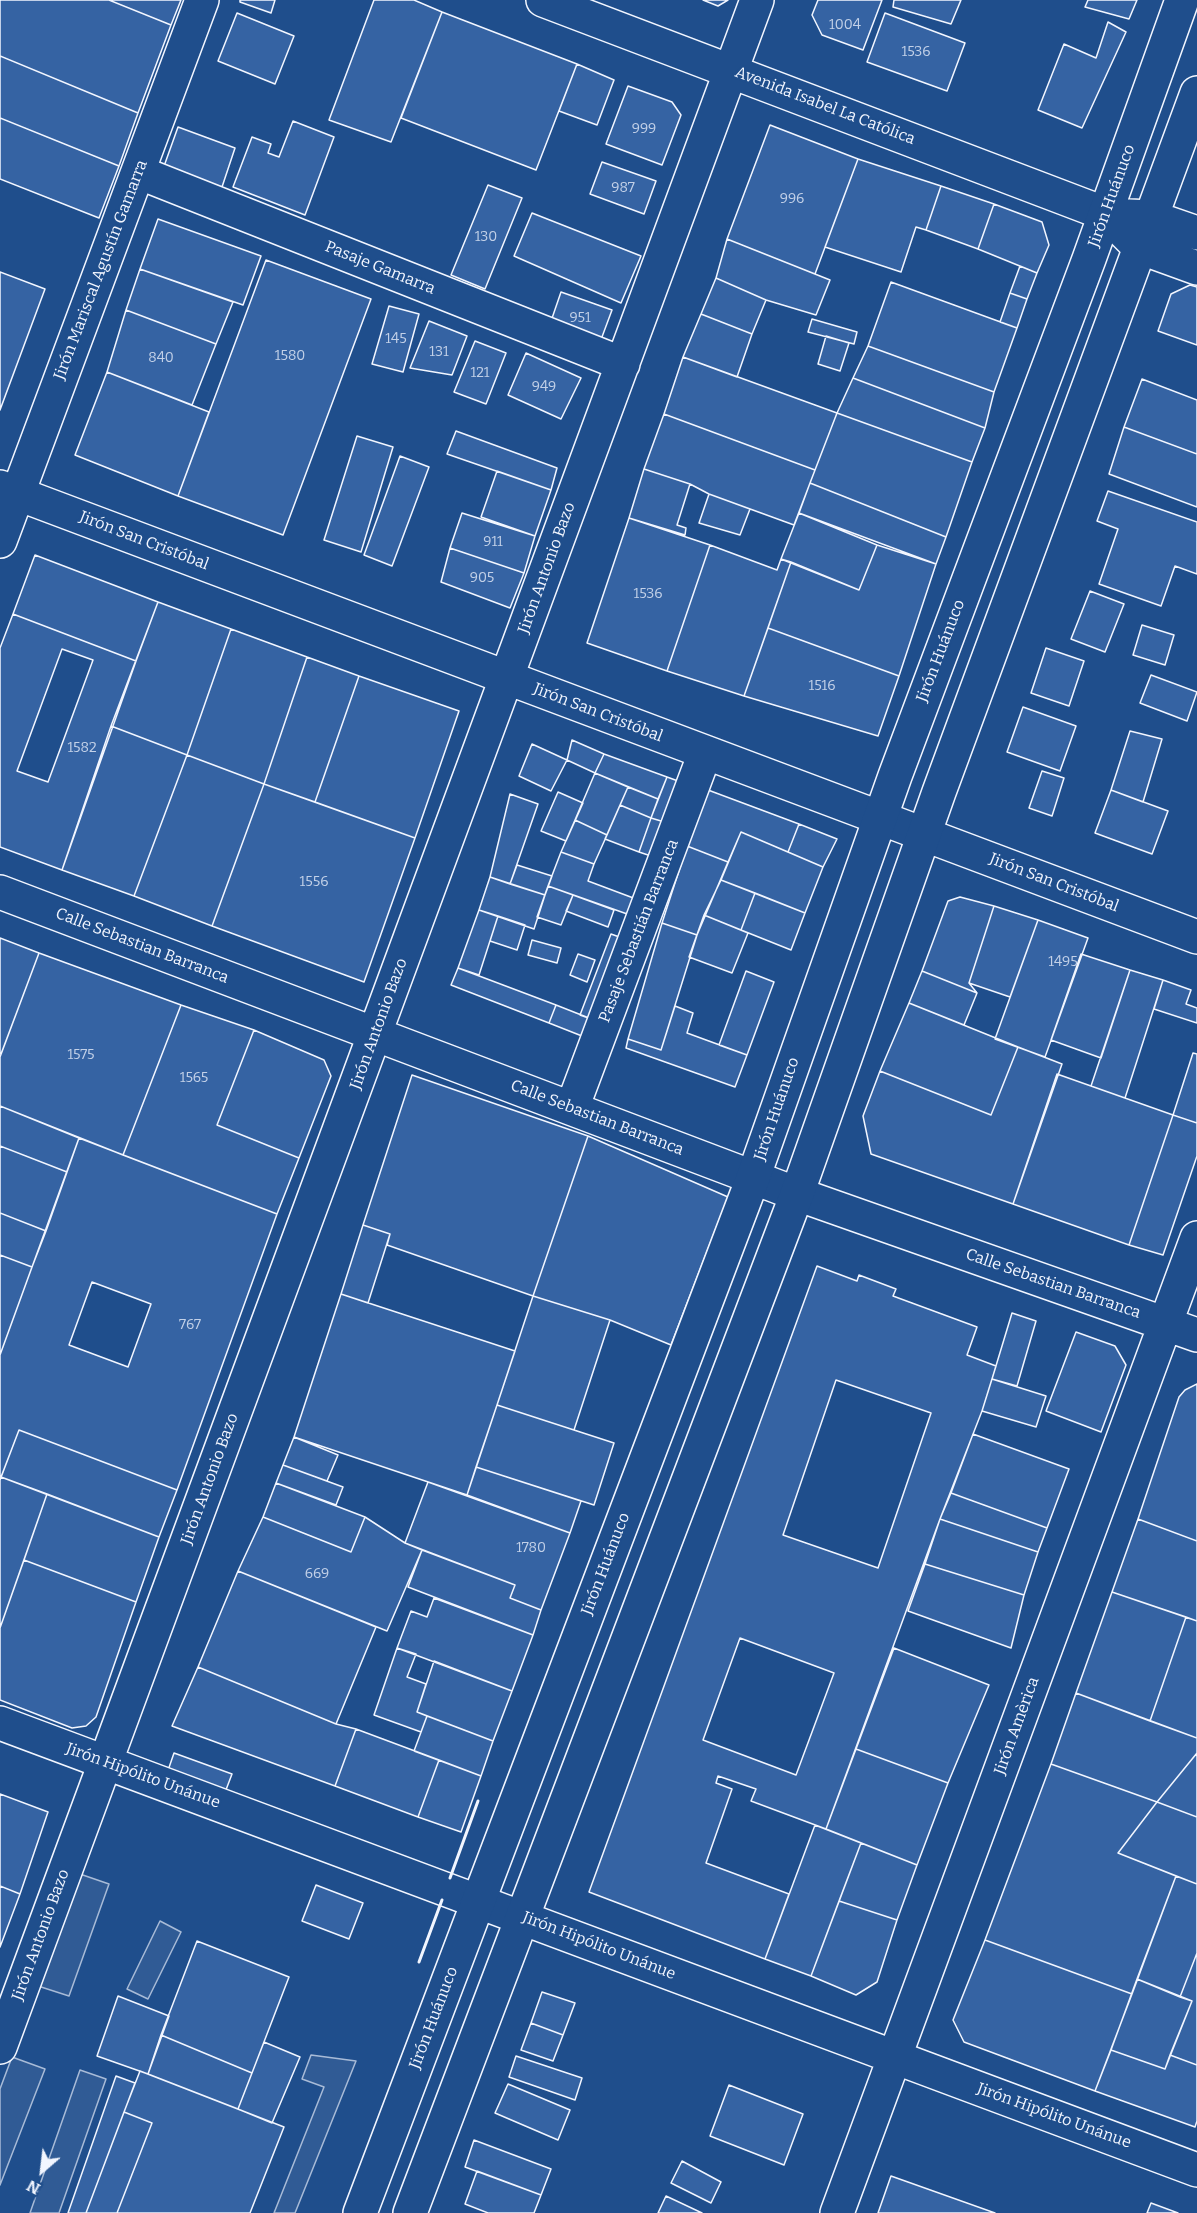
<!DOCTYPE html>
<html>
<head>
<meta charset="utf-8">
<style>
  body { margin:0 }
  #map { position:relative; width:1197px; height:2213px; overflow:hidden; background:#1f4e8c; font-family:Bitter,serif }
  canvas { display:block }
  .north { position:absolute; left:12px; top:2141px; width:60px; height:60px; -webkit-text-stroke:4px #1f4e8c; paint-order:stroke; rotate:208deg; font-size:16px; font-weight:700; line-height:24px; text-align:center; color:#f2f6ff }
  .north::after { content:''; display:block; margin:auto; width:21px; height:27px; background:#f2f6ff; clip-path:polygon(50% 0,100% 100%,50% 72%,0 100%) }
</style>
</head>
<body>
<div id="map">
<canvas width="1197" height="2213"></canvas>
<div class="north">N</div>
</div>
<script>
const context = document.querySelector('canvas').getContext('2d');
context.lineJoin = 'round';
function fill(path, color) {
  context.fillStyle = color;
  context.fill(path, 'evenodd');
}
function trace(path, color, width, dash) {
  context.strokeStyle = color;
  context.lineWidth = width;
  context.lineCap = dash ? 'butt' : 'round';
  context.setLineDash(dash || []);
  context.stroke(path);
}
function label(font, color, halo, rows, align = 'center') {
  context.font = font + ' Bitter,serif';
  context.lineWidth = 4.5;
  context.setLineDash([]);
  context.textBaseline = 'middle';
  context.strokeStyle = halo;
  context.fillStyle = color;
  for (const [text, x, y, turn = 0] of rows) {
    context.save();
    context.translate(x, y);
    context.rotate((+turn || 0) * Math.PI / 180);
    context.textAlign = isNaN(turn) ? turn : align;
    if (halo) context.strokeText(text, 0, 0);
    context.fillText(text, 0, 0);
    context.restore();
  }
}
const built = new Path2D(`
  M77,1873L109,1884L69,1996L38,1986Z
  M160,1921L181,1932L148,1999L127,1989Z
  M311,2055L356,2061L295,2213H274L324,2087L302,2079Z
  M12,2057L45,2069L0,2185V2089Z
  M80,2070L106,2079L59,2213H30Z`);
fill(built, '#305b95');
trace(built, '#a8bbd7', 1.5);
const building = new Path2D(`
  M0,0H109L171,25L138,113L0,56Z
  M109,0H181L171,25Z
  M240,0H275L271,13L240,2Z
  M374,0H414L442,12L391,142L329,120Z
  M703,0H728L718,6Z
  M818,0H882L863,50L822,35L812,15Z
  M894,0H961L951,24L893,7Z
  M1088,0H1137L1129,19L1085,7Z
  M442,12L577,64L536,170L401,118Z
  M237,13L294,36L275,84L218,61Z
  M885,13L965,43L947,91L867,62Z
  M1108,22L1126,32L1082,128L1038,110L1064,44L1096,58Z
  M0,56L138,113L119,166L0,118Z
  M577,64L614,80L597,125L559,111Z
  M628,86L672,102L681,115L662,165L606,144Z
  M0,118L119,166L99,218L0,179Z
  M293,121L334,137L305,215L233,187L252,137L271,144L268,153L279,157Z
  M770,125L858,159L815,274L727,239Z
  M178,127L235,148L221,190L163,169Z
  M858,159L941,186L926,230L916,227L901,272L825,247Z
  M602,162L656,181L644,214L590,194Z
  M488,185L522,198L485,289L451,275Z
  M941,186L994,204L978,249L926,230Z
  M994,204L1042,222L1049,245L1037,273L978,249Z
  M532,213L641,256L621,303L514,256Z
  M158,219L261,256L243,305L140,269Z
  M727,239L830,280L816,315L766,300L716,278Z
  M266,260L371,299L283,535L178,496Z
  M1020,266L1037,273L1027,299L1010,293Z
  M140,269L233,302L216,344L126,310Z
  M0,272L45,289L0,410Z
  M716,278L766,300L752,334L701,314Z
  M891,282L1017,328L994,392L868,346Z
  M1190,285L1197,287V345L1158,331L1171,294Z
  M561,292L612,310L599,345L549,327Z
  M1010,293L1027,299L1017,328L1000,322Z
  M389,306L419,314L403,372L372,364Z
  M126,310L216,344L192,405L107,372Z
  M701,314L752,334L737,377L683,357Z
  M812,319L857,332L854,344L808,332Z
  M429,321L467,336L452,375L410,368Z
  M826,336L849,343L840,371L818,364Z
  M475,341L506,353L486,404L454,392Z
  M868,346L994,392L985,428L853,378Z
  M526,353L581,378L561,419L508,395Z
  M683,357L837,413L815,470L664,414Z
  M107,372L209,412L178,496L75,455Z
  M853,378L985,428L972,462L837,413Z
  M1142,379L1197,400V454L1124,427Z
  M837,413L972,462L946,537L810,483Z
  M664,414L815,470L794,525L709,494L690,484L644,469Z
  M1124,427L1197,454V507L1109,474Z
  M456,431L557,468L551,490L447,454Z
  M357,436L393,447L361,552L324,540Z
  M400,456L429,467L392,566L364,555Z
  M644,469L690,484L677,525L686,528L685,535L629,518Z
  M497,471L551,490L535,536L481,517Z
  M810,483L946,537L936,564L799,513Z
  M1108,491L1197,522V574L1175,566L1161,606L1099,584L1118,529L1097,521Z
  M709,494L750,509L740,535L699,523Z
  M462,513L535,536L524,573L450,548Z
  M799,513L877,545L859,590L781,559Z
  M629,518L710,545L667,671L587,643Z
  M710,545L777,570L781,559L791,562L744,696L667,671Z
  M877,545L936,564L899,676L768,628L791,562L859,590Z
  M450,548L524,573L510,608L441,582Z
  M35,555L158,602L136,661L13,614Z
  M1090,591L1124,604L1105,652L1071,639Z
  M158,602L231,629L187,755L111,726Z
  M13,614L136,661L62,870L0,847V648ZM62,649L93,660L48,782L17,771Z
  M1142,625L1174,635L1165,665L1133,655Z
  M768,628L899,676L878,736L744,696Z
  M231,629L307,657L264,784L187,755Z
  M1046,648L1084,661L1069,706L1031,693Z
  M307,657L359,676L315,802L264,784Z
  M1151,675L1197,692L1187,721L1140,703Z
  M359,676L459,711L415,838L315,802Z
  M1023,707L1076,726L1060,771L1007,752Z
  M111,726L187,755L134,896L62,870Z
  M1130,731L1162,739L1143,802L1111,790Z
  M572,740L604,754L595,773L567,760Z
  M532,744L567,760L551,791L519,776Z
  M604,754L667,777L658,799L595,773Z
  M187,755L264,784L212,926L134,896Z
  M1042,771L1064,778L1052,816L1029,808Z
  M595,773L628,787L607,835L575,820Z
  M667,777L678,781L671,824L651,818Z
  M264,784L415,838L364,982L212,926Z
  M628,787L658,799L651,818L620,805Z
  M708,790L799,824L788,852L741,832L728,862L687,846Z
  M1111,790L1168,811L1152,854L1095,833Z
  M558,792L583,803L566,841L541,831Z
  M510,794L538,804L510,884L490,877Z
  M620,805L651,818L639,852L605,839Z
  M651,818L671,824L657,858L639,852Z
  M575,820L607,835L594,864L561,852Z
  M799,824L837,839L823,867L788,852Z
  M741,832L823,867L805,913L721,880Z
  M687,846L728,862L697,935L662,923Z
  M561,852L594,864L588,881L636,899L630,915L548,886Z
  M517,865L552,876L545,895L510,884Z
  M490,877L545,895L534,929L479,910Z
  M721,880L755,893L741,930L704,915Z
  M548,886L573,895L561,925L537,917Z
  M755,893L805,913L791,950L741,930Z
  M573,895L614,910L608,927L566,911Z
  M960,897L994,906L969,983L977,993L922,971L948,901Z
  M994,906L1038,920L1010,997L969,983Z
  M479,910L498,916L479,975L458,968Z
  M704,915L748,933L732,973L689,957Z
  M498,916L525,925L517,950L490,941Z
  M1038,920L1088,938L1045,1057L995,1039Z
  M662,923L697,935L661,1050L628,1039Z
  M611,934L625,939L594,1020L580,1015Z
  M0,938L39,953L1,1054L0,1053Z
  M532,940L561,948L557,963L528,955Z
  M39,953L181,1005L123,1155L0,1106V1057Z
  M578,954L595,960L587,982L570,975Z
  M1081,954L1130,970L1101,1058L1051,1040Z
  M458,968L556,1005L549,1023L451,985Z
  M1130,970L1163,980L1125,1098L1091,1086Z
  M746,971L774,982L747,1055L719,1045Z
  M922,971L977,993L964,1025L909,1003Z
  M1163,980L1191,990L1186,1004L1197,1008V1023L1154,1009Z
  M909,1003L1018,1047L991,1115L880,1071Z
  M181,1005L254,1030L217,1125L299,1158L277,1214L123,1155Z
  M556,1005L594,1020L587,1038L549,1023Z
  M675,1006L693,1013L687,1033L747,1055L735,1087L626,1048L628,1039L661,1050Z
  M254,1030L324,1060L331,1076L299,1158L217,1125Z
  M1018,1047L1062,1064L1013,1204L871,1154L863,1116L880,1071L991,1115Z
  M1193,1053L1197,1054V1123L1173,1115Z
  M1057,1074L1173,1115L1129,1245L1013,1204Z
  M412,1075L588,1136L533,1296L387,1245L390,1234L363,1225Z
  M0,1106L79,1138L67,1172L0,1146Z
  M1173,1115L1197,1123V1156L1163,1255L1129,1245Z
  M588,1136L728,1197L671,1345L610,1320L533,1296Z
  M79,1138L277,1214L177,1490L19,1430L0,1480V1355ZM92,1282L151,1304L128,1367L69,1345Z
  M0,1146L67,1172L46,1231L0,1213Z
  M0,1213L46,1231L32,1267L0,1255Z
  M363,1225L390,1234L368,1303L341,1294Z
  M0,1255L32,1267L0,1355Z
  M817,1266L857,1281L859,1275L896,1289L893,1296L977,1327L967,1355L996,1366L982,1411L940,1519L826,1829L751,1801L756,1789L718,1776L716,1783L732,1789L706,1863L789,1894L765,1959L589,1892ZM836,1380L931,1413L878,1568L783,1535ZM740,1638L834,1673L796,1775L703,1740Z
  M341,1294L515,1351L467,1495L294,1437Z
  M533,1296L610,1320L574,1430L497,1405Z
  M1012,1313L1036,1321L1017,1386L992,1379Z
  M1076,1332L1115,1346L1126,1365L1101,1432L1046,1411Z
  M992,1379L1046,1396L1036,1427L982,1411Z
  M1197,1384V1541L1138,1519L1179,1397L1185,1390Z
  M497,1405L614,1443L594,1505L476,1467Z
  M19,1430L177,1490L159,1537L1,1477Z
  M973,1434L1069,1469L1047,1528L951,1493Z
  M294,1437L338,1455L327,1481L283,1465Z
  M283,1465L343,1487L336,1505L276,1483Z
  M476,1467L581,1501L570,1533L467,1495Z
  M1,1477L47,1494L0,1628V1480Z
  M428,1482L570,1533L541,1610L510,1598L515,1585L405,1543Z
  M276,1483L365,1517L351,1552L263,1517Z
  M951,1493L1047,1528L1038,1552L940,1519Z
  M47,1494L159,1537L136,1602L24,1560Z
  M263,1517L351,1552L365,1517L405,1543L422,1550L387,1631L238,1571Z
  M940,1519L1038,1552L1024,1595L925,1564Z
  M1138,1519L1197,1541V1621L1112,1592Z
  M422,1550L515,1585L510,1598L541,1610L533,1635L408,1587Z
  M24,1560L136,1602L96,1717L86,1726L72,1728L0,1700V1628Z
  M925,1564L1024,1595L1011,1648L908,1611Z
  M238,1571L376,1627L336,1724L198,1667Z
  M1112,1592L1186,1617L1150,1721L1076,1693Z
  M434,1598L533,1635L512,1691L397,1648L411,1611L427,1617Z
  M1186,1617L1197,1621V1738L1150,1721Z
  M397,1648L416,1654L407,1677L426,1684L417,1712L427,1716L421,1732L374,1715Z
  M894,1648L989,1685L948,1783L856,1749Z
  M434,1661L512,1691L493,1741L417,1712Z
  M198,1667L336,1724L356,1729L335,1786L172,1726Z
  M1076,1693L1197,1738V1753L1157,1802L1051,1764Z
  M427,1716L493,1741L481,1776L414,1751Z
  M356,1729L439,1760L418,1817L335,1786Z
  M856,1749L948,1783L917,1865L826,1829Z
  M174,1753L232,1774L221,1803L164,1782Z
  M1197,1753V1817L1157,1802Z
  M439,1760L481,1776L461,1832L418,1817Z
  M1051,1764L1157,1802L1118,1853L1176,1876L1132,1994L985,1940Z
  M0,1794L48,1812L20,1894L0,1886Z
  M1157,1802L1197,1817V1884L1118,1853Z
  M815,1825L861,1843L811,1976L765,1959Z
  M861,1843L917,1865L897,1920L839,1901Z
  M1176,1876L1197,1884V1953L1180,1997L1137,1979Z
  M316,1885L363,1903L349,1939L302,1921Z
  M0,1886L20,1894L0,1947Z
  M839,1901L897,1920L877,1982L856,1995L811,1976Z
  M985,1940L1132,1994L1095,2091L964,2042L953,2020Z
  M197,1941L289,1977L252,2073L161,2035Z
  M1197,1953V2065L1170,2055L1192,2001L1180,1997Z
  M1137,1979L1192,2001L1165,2069L1111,2050Z
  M542,1992L575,2003L563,2035L531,2023Z
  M118,1996L169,2016L148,2074L97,2056Z
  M531,2023L563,2035L553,2061L521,2050Z
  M161,2035L252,2073L238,2109L148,2074Z
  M264,2042L300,2057L272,2123L238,2109Z
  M1111,2050L1165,2069L1170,2055L1197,2065V2121L1195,2127L1095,2091Z
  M516,2056L582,2078L575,2100L509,2077Z
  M140,2071L284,2127L250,2213H117L152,2123L124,2112Z
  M116,2076L135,2083L86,2213H68Z
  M508,2084L570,2110L558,2140L495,2113Z
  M729,2085L803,2114L784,2165L710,2136Z
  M124,2112L152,2123L117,2213H86Z
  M474,2140L551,2169L541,2195L465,2167Z
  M682,2161L721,2182L711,2203L671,2183Z
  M477,2171L541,2195L534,2213H488L465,2204Z
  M891,2176L995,2213H878Z
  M666,2196L702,2213H658Z
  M1151,2203L1178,2213H1147Z`);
fill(building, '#3563a3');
trace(building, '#f2f6ff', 1.5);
const street = new Path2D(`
  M543,0L1106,214
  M138,172L623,364
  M0,487L1197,937
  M0,541L202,0
  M0,892L797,1194L1197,1335
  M572,1108L705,753
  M0,1723L1197,2170
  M0,2047L757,0
  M837,2213L1197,1238`);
const secondary = new Path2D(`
  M1129,216L1151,217L1197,233
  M1124,232L1139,247L1197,268
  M360,2213L753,1178L895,776L1089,259L1182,0
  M410,2213L797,1194L939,792L1197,93`);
trace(street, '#f2f6ff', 36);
trace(secondary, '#f2f6ff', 36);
trace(street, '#1f4e8c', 33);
trace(secondary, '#1f4e8c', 33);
trace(new Path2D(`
  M450,1878L478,1801
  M419,1962L442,1900`), '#f2f6ff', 3);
label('14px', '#c3d1e8', null, [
  ["1004",845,25],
  ["1536",916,52],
  ["999",644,129],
  ["987",623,188],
  ["996",792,199],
  ["130",486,237],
  ["951",580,318],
  ["145",396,339],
  ["131",439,352],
  ["1580",290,356],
  ["840",161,358],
  ["121",480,373],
  ["949",544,387],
  ["911",493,542],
  ["905",482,578],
  ["1536",648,594],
  ["1516",822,686],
  ["1582",82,748],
  ["1556",314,882],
  ["1495",1063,962],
  ["1575",81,1055],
  ["1565",194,1078],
  ["767",190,1325],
  ["1780",531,1548],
  ["669",317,1574]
]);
label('16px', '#f2f6ff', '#1f4e8c', [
  ["Avenida Isabel La Católica",825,106,21],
  ["Jirón Huánuco",1112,196,-70],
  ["Pasaje Gamarra",380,268,22],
  ["Jirón Mariscal Agustín Gamarra",101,270,-69],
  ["Jirón San Cristóbal",144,541,21],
  ["Jirón Antonio Bazo",547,568,-70],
  ["Jirón Huánuco",941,651,-69],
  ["Jirón San Cristóbal",598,713,21],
  ["Jirón San Cristóbal",1054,883,21],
  ["Pasaje Sebastián Barranca",639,931,-69],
  ["Calle Sebastian Barranca",142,946,21],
  ["Jirón Antonio Bazo",379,1024,-70],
  ["Jirón Huánuco",777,1109,-71],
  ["Calle Sebastian Barranca",597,1118,21],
  ["Calle Sebastian Barranca",1053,1284,19],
  ["Jirón Antonio Bazo",210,1479,-70],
  ["Jirón Huánuco",606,1564,-69],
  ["Jirón Amèrica",1017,1726,-70],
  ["Jirón Hipólito Unánue",143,1776,20],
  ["Jirón Antonio Bazo",41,1935,-70],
  ["Jirón Hipólito Unánue",599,1946,21],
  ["Jirón Huánuco",434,2018,-69],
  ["Jirón Hipólito Unánue",1054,2116,20]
]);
</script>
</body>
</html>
